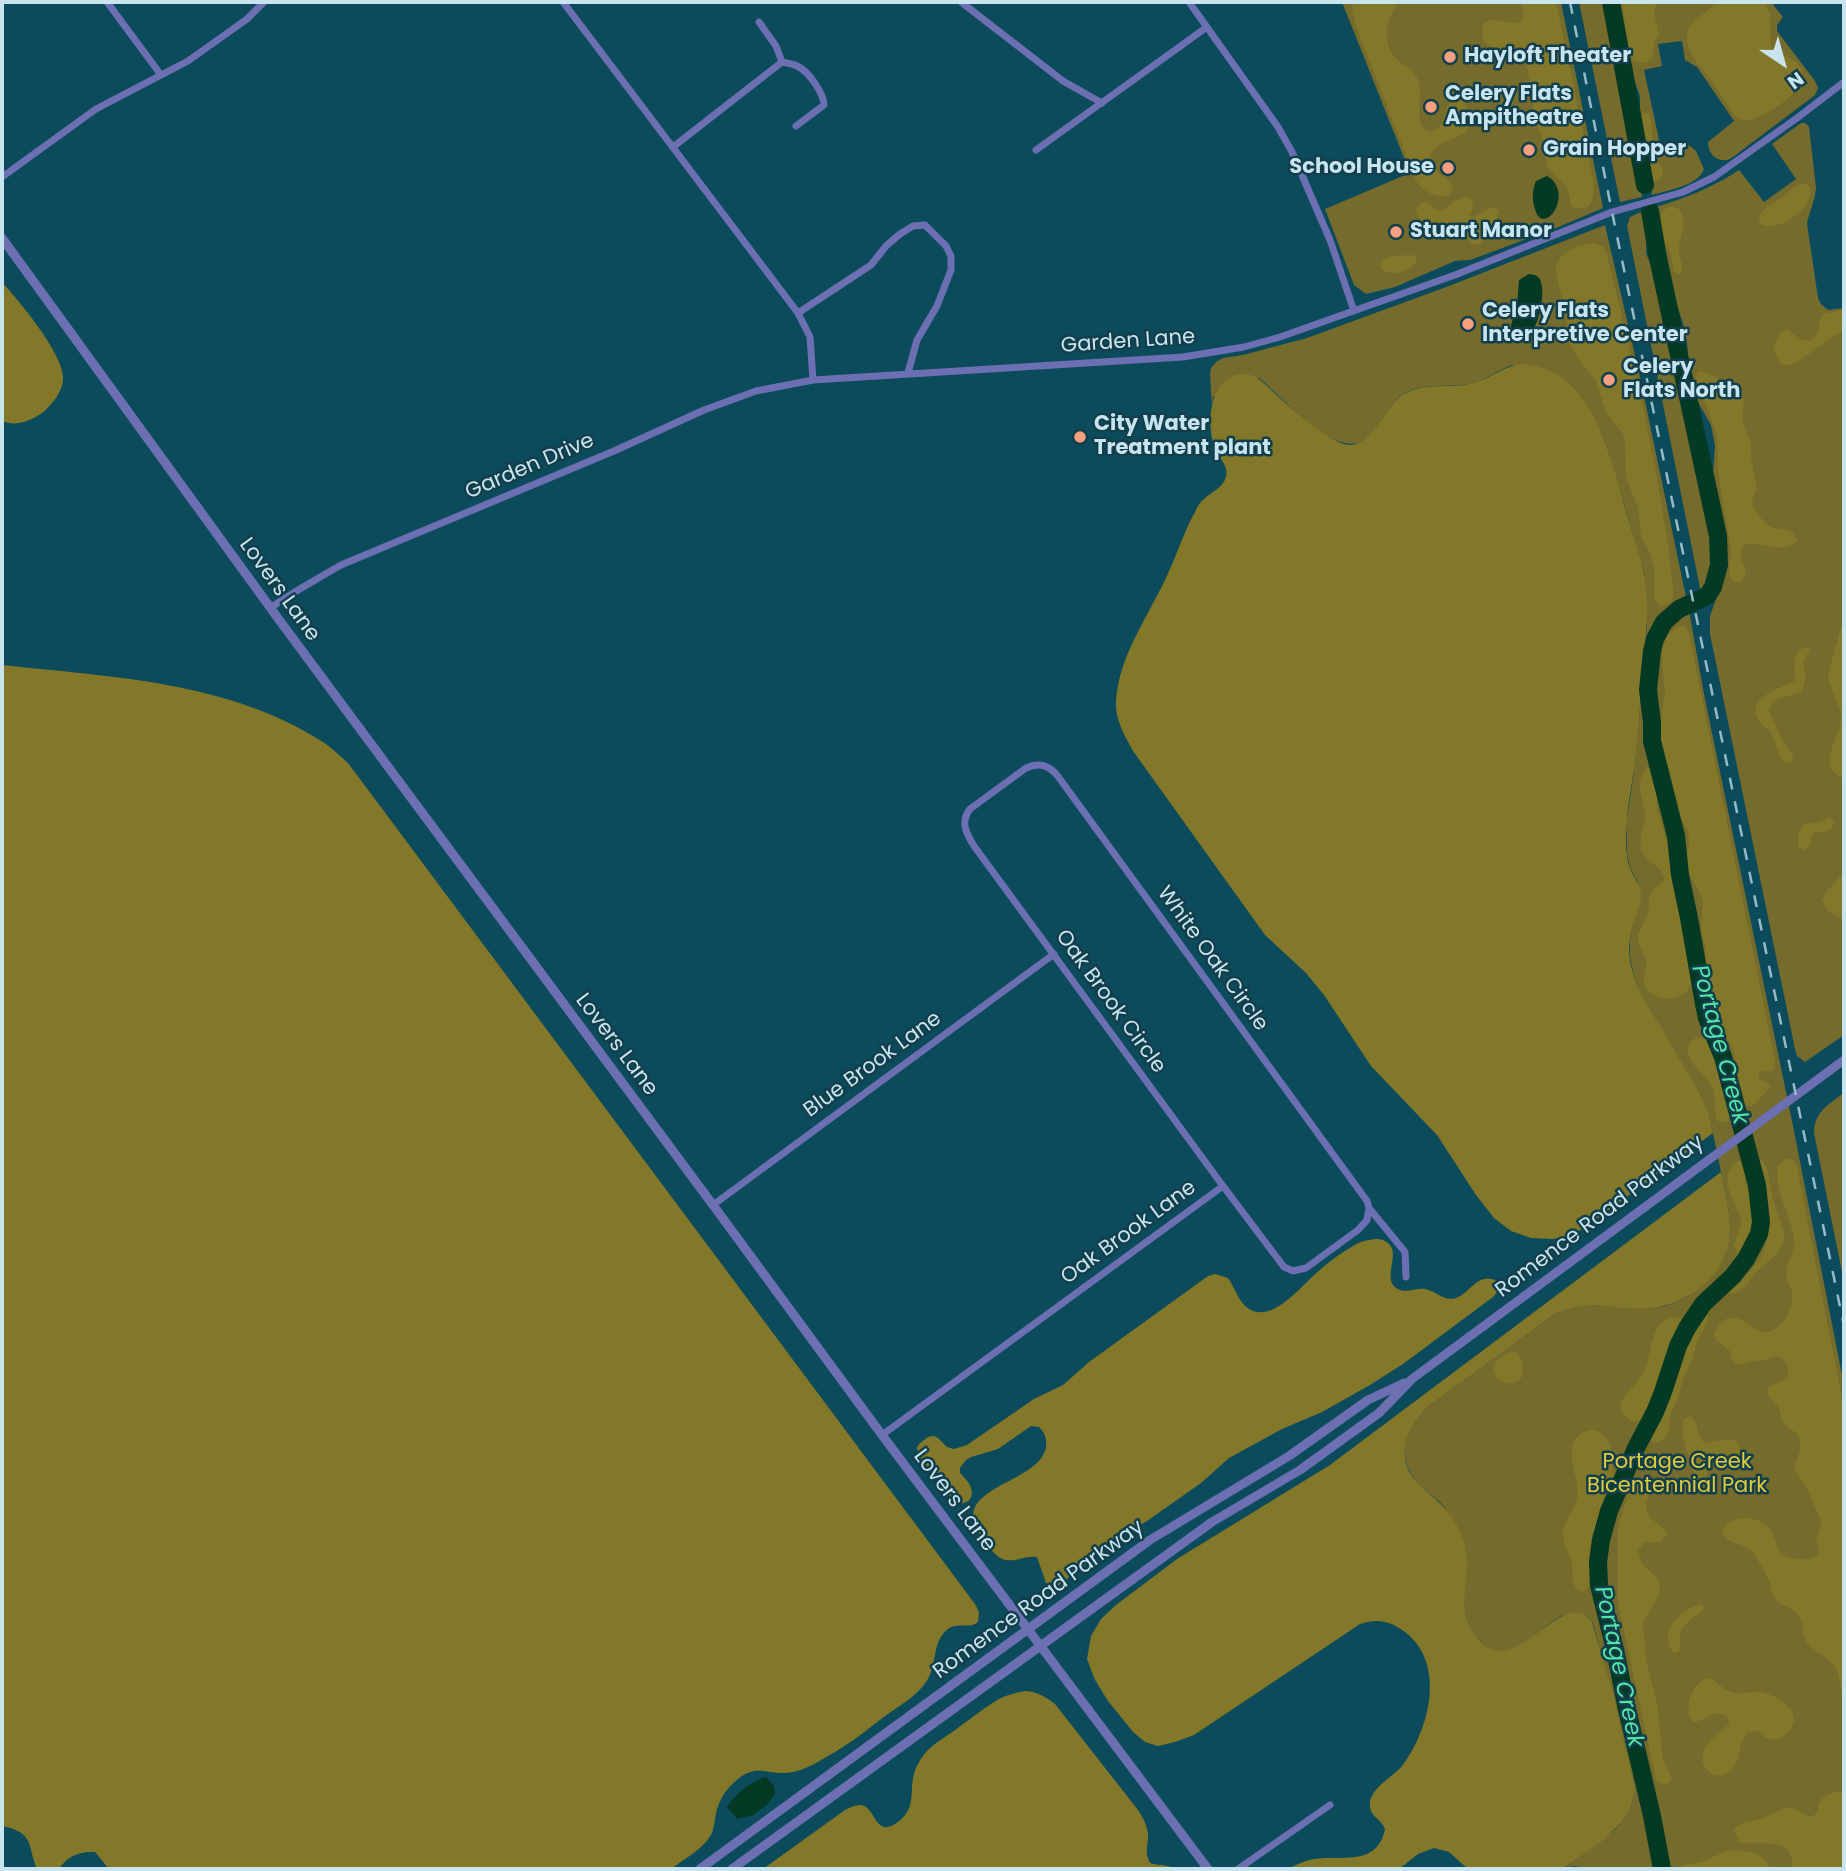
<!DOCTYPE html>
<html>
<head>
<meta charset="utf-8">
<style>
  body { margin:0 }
  #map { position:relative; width:1846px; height:1871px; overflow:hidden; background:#0c4b5c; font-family:Poppins,sans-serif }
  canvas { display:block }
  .frame { position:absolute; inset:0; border:4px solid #c8e4ee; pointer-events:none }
  .north { position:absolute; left:1748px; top:28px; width:70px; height:70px; -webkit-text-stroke:5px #133f4c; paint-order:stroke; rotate:144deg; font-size:19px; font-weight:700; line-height:28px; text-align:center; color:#c8e4ee }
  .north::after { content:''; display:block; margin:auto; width:24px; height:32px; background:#c8e4ee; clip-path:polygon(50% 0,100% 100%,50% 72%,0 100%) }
</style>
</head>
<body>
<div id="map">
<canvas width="1846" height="1871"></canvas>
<div class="frame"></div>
<div class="north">N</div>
</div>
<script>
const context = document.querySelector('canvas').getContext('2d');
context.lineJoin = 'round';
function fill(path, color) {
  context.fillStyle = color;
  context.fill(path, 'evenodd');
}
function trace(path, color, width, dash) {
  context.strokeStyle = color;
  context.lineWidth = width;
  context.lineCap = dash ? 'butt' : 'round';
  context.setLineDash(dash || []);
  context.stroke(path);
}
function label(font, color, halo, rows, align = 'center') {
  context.font = font + ' Poppins,sans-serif';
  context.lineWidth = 5;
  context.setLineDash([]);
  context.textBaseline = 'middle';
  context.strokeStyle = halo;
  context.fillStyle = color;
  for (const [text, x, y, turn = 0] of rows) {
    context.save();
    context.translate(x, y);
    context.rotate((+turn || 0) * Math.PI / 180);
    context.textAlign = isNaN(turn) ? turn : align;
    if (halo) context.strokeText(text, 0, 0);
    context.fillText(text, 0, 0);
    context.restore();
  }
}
fill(new Path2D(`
  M1342,2H1561L1603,208L1556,228L1470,260L1455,261L1395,287L1366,294L1354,285L1325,209L1410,173Z
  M1579,2H1606L1642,197L1620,202Z
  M1619,2H1771L1783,17L1777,25V31L1815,81L1818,88L1815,95L1733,157C1721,165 1708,157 1708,142L1734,121L1697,67L1685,60L1682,41L1658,44L1662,66L1644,70L1661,149L1689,145L1696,151L1704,169C1698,186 1668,190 1652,195L1640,128V96L1625,55Z
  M1801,123H1805L1809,127L1816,188C1815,201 1809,212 1807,224L1818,298L1821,304L1828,310L1844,308V1035L1805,1062L1797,1056L1795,1049L1710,634V616L1724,576L1727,559L1723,520L1713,472L1715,446L1711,425L1699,404L1690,378L1687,342L1683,323L1662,264L1653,208C1685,198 1710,189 1739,170L1764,202L1796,179L1772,144Z
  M1645,210L1647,223L1646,253L1658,284L1661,304L1673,342L1677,376L1691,422L1694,442L1695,458L1700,473L1702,489L1713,539L1714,570L1709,585L1704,592L1701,591L1700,588L1627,226L1630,217Z
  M1605,225L1640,377L1690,616L1704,694L1793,1126L1844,1385V1869H1584C1577,1865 1572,1866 1564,1868L1613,1831L1623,1821L1630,1809L1634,1796V1783L1624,1741L1593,1623L1588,1617C1580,1616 1570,1613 1562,1616C1542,1625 1517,1659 1492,1650C1486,1647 1481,1641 1476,1636C1461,1617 1465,1598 1466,1575C1467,1570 1467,1564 1466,1559C1463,1547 1453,1521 1446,1510C1441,1501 1430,1495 1423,1488C1394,1461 1402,1431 1429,1406L1555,1314C1565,1309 1574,1305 1585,1305C1610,1304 1634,1312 1660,1307C1692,1301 1723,1274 1729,1241C1733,1217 1724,1191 1720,1167C1715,1143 1711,1119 1701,1095L1642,996L1634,976L1630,957V940L1638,882L1630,868L1627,854V819L1635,764L1647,628V597L1644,572L1609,453L1600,429L1512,365C1499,370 1486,379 1473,383C1450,389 1426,381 1405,393C1387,404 1382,425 1367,438C1338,464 1281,395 1259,378L1213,397L1212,406L1210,374L1211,368L1216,362L1223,358L1243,355L1307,338L1449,286Z
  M1844,1093V1282L1814,1133C1814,1112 1829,1104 1844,1093Z`), '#756b2c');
fill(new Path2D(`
  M1353,2H1399C1385,18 1381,46 1399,61C1406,67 1415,71 1418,80C1424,96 1414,113 1424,129L1432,132C1450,124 1440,99 1460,97C1469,104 1470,120 1467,131C1454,142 1437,139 1430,156C1432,177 1449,173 1453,190L1448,196C1435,198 1423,191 1416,181L1355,24L1352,9Z
  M1518,2H1556L1593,179C1595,195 1594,214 1572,207L1567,187L1555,176L1547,166L1545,146L1533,113V92L1528,75L1525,53L1520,49C1502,50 1476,52 1483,24C1495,14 1507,26 1520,22C1526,15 1523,7 1518,2Z
  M1622,2H1657L1654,13L1659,35L1654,43L1653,57L1645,63L1634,62L1629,55Z
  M1716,2H1764L1770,13L1771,46C1779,57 1795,56 1801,68C1813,90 1760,121 1742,121L1734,115C1727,104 1720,93 1712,82C1702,67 1680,49 1689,28C1694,16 1709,13 1716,2Z
  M1644,113L1649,114L1651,119L1655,159L1663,169L1661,178L1654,182L1650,177L1641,123V117Z
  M1804,183L1810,187C1815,210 1775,234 1760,224L1759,216C1765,206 1772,205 1781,198C1790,192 1793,185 1804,183Z
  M1466,197L1470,198L1474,204L1470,215L1472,218L1491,207L1497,209L1499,212L1495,223L1480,244L1473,245C1469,240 1467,234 1461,233C1455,231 1449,234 1444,234C1429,233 1418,222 1416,208L1421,203L1427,202L1435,209L1442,211L1454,201Z
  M1672,206L1679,209C1688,222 1681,233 1679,247C1678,258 1685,265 1680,274L1675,273C1671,266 1674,260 1670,252C1667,245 1668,249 1664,243C1657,230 1655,210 1672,206Z
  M1592,243L1603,246L1606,252C1626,334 1648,417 1661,501C1664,523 1669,543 1670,564C1671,577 1676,590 1672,601L1663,606L1659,605L1654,597V567L1649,551L1641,537L1638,508L1626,478L1625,442L1623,434L1606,412L1596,381L1580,361L1572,348L1569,341L1566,313L1556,274V267L1560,258L1567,252L1574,247Z
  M1412,255L1416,257L1417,262C1409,272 1391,278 1380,268L1381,262L1391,256Z
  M2,282C19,301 62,352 63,377C64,390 52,405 42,413C31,421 15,427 2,421Z
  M1844,310V329L1796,363L1790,365L1780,364L1773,349L1780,333L1787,329L1802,340L1810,341C1824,332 1815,324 1824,314Z
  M1522,364C1595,368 1612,463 1628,518C1636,545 1647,573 1647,600C1648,627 1644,653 1642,680C1640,708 1638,736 1635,764C1632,783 1628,802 1627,822C1626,837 1625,855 1630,869C1634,877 1640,884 1641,893C1642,904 1636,914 1633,924C1630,936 1628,948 1630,960C1634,985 1648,1006 1661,1027C1674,1050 1688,1072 1701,1095L1707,1109L1713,1133L1586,1227L1569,1236L1552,1239L1531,1238L1511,1231L1494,1218L1476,1195L1437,1135L1371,1066L1324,995L1306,973L1265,935L1133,751C1125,736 1115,720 1116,702C1118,658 1147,618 1165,580C1176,558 1183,533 1195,512C1197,507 1200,502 1204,499C1211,492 1223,488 1226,477C1229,466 1219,458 1215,448C1207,428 1208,388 1231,377C1253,367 1265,385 1280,398C1293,410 1332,444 1349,445C1373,445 1383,409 1401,396C1423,380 1449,390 1473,383C1491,378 1504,366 1522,364Z
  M1702,371L1732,384L1741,393L1744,401L1742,419L1751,444V458L1757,488L1753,497L1752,505C1756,511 1761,520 1767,524C1778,534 1790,523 1797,540C1782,562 1738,526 1741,556C1742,562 1745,567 1746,573L1742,581L1737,583L1733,582L1729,575L1731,551L1718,472L1717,435L1696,378L1697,373Z
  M1844,617V779C1811,763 1846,736 1840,711C1837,698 1829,688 1828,674Z
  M1683,625L1687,628L1689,633L1775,1061V1067L1772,1071H1762L1758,1074L1759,1079L1768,1082L1770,1087L1756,1103L1751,1106L1745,1105L1741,1098L1739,1087L1734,1051L1720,1026L1715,1002L1707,983L1705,965L1706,946L1702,937L1701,927L1703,901L1698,889L1686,869V857L1689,846L1688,831L1676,810L1672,781L1660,742L1659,734L1665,691L1662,666V647L1668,634L1678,626Z
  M1806,647L1811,650L1803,662L1806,677L1802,692L1778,699L1771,705L1769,709L1770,715L1775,723L1782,740L1793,756V761L1785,763C1777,755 1777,743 1771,733C1767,728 1759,724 1757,717C1749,697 1780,688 1793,682L1795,680C1795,666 1790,652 1806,647Z
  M2,665C111,677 228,681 323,742C332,748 340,756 348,763L975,1604L979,1612L978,1622C968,1630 958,1621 948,1629C931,1642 938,1665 926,1682C917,1696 899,1706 885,1716C867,1730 848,1745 828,1756C815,1764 799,1773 784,1773C765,1773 755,1765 738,1779C725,1789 717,1803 715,1819C714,1825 714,1829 711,1835C702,1850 684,1859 671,1869H109L95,1852C80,1851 67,1856 59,1869H37C27,1845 35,1833 2,1826Z
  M1648,767L1652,769L1657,781V808L1667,842L1671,875L1683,916L1692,980C1690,1003 1651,1005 1644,983C1642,975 1647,968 1647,960L1641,950L1638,942V934L1648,914L1649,898L1653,889L1664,881C1664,865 1648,864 1642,852C1637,840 1644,830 1645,820C1647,800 1630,785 1648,767Z
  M1830,817L1834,822C1831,835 1822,830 1813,833C1809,839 1812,849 1803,850L1798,846V834L1804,824L1821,822Z
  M1844,868V920L1828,911L1822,900C1827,887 1840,881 1844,868Z
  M1697,1037L1705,1038L1712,1049L1729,1107L1730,1116L1726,1122H1719L1716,1118C1714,1109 1716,1098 1713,1089C1707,1074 1671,1052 1697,1037Z
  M1788,1158L1792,1159L1797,1166L1844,1409V1702C1839,1688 1842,1674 1831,1662C1823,1653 1812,1653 1806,1641C1802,1633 1804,1622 1798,1615C1791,1606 1778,1606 1773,1596C1770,1591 1771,1585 1769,1580C1767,1576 1755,1554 1752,1551C1742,1542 1726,1545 1722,1531C1729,1515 1754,1515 1766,1525C1781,1537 1769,1558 1799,1559C1808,1560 1814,1559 1819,1552L1816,1540L1821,1523L1820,1518L1808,1491L1795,1470V1464L1801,1448L1799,1438L1796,1433L1783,1423L1779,1408L1767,1394L1769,1387L1787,1378C1791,1369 1787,1359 1777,1356C1766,1360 1766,1360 1754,1361C1748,1361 1743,1364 1737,1365L1732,1359L1730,1351L1717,1341L1714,1334L1720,1322C1747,1305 1755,1347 1778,1327C1788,1319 1795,1302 1791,1289C1789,1284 1786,1280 1786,1274C1786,1261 1796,1252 1794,1238C1790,1213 1774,1191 1778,1165Z
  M1761,1160C1767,1165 1768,1171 1769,1179C1771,1190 1773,1201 1777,1211C1779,1220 1784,1228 1784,1238C1783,1255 1768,1260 1757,1271C1747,1282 1743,1297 1724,1293L1726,1288C1735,1282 1745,1276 1753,1268C1779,1238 1765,1200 1758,1166L1759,1161Z
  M1738,1161H1741L1746,1166L1745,1182L1753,1204V1219L1750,1229L1749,1243L1742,1253L1739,1254L1736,1253L1734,1244L1742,1221C1736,1202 1715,1176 1738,1161Z
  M1721,1172C1725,1194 1733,1219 1729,1242C1721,1283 1680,1309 1640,1309C1606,1309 1589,1298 1555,1314L1429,1406C1407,1426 1394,1456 1416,1481C1426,1492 1438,1500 1447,1511C1459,1525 1466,1542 1467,1560C1468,1589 1457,1613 1477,1637C1482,1643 1487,1648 1494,1650C1527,1660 1567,1587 1592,1622L1613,1694L1634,1783V1796L1630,1809L1623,1821L1602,1841L1562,1869H1468L1449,1852L1434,1848L1418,1854L1399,1869H1287C1296,1865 1304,1861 1314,1859C1342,1855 1377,1867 1385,1829C1381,1818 1368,1816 1370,1802C1373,1786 1393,1777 1402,1766C1429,1731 1447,1664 1405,1632C1390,1621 1378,1618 1360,1624L1194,1735L1175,1742L1158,1746L1145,1742L1133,1732L1108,1701L1095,1680L1087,1659L1091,1636L1101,1619L1116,1605L1177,1559L1330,1465Z
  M1379,1239C1409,1246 1378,1278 1398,1289C1407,1294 1416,1287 1425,1289C1436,1291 1444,1302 1456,1298C1472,1292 1478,1270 1499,1282L1500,1289L1493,1297L1403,1364L1370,1385L1322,1412L1282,1429L1229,1458L1201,1483L1147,1521L1121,1536L1058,1586H1053L1046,1583L1037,1557C1026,1555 1016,1562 1005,1560C995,1557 988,1546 982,1538C944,1486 1040,1485 1046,1447C1047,1439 1045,1433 1039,1427L1031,1426L998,1449L971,1457L966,1460L960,1468V1473C964,1477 969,1482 971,1488C975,1501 963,1507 953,1501L918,1454L917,1448L919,1444L928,1437L934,1436L938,1438L947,1447L954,1449L967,1445L1034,1399L1063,1385L1089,1362L1208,1276L1215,1274L1228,1278C1235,1287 1238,1302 1249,1309C1271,1323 1299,1289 1313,1276C1325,1265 1339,1254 1353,1246C1361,1241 1370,1239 1379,1239Z
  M1704,1312L1708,1314L1707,1323L1697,1341L1691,1363L1683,1378L1679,1395L1671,1413L1668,1433L1661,1441L1654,1443L1650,1439C1650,1425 1662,1411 1667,1398C1679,1369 1683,1336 1704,1312Z
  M1671,1317L1680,1318L1683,1324C1677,1345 1660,1402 1646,1416C1642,1421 1638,1421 1631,1421C1625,1417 1618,1410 1621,1402C1626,1392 1636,1385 1642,1375C1654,1356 1646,1328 1671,1317Z
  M1514,1351C1520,1355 1524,1362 1523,1370C1522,1397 1479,1378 1499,1359C1504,1355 1508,1352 1514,1351Z
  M1690,1416C1699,1422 1696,1432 1702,1441C1717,1447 1738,1427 1742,1455C1733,1467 1726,1456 1715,1463C1706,1468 1710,1476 1700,1481L1697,1480L1693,1473L1683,1436V1420Z
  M1589,1430H1596L1601,1433L1609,1442L1612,1455L1614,1483L1592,1535L1589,1558V1587L1583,1592L1578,1591C1570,1581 1574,1571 1571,1560C1568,1549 1560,1539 1564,1528C1567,1516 1577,1507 1578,1493C1578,1472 1558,1440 1589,1430Z
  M1642,1480L1646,1482L1651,1490C1650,1496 1646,1501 1646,1507C1645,1519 1663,1524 1667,1534L1660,1542L1644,1543L1638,1551L1642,1564L1654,1575L1660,1584L1659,1595L1643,1623L1646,1660L1657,1703L1663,1759L1671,1777V1781L1665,1785L1657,1781L1655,1776L1618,1603V1525L1631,1487L1637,1481Z
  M1700,1604L1703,1605L1704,1609C1696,1617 1682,1623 1680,1635C1680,1641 1681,1645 1679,1652L1673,1653C1659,1629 1678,1612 1700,1604Z
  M1707,1678C1717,1679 1720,1688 1730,1692C1742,1696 1755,1689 1768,1694C1793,1703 1807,1725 1777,1740L1766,1738L1758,1731L1748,1732C1737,1742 1743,1761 1730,1771C1713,1784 1696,1765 1705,1748C1710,1738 1721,1732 1729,1724L1728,1717C1715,1707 1707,1721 1693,1722C1682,1709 1692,1684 1707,1678Z
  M1025,1691C1037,1692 1045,1696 1055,1704L1138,1810C1144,1819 1149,1829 1148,1839C1147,1849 1145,1853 1150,1863C1159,1866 1168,1864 1175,1869H763L845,1810C849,1808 855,1805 860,1805C876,1805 874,1840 898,1822C919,1806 907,1789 916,1768C919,1761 923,1755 928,1750C937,1741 949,1735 959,1727C972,1718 985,1707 999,1699C1007,1695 1015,1693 1025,1691Z
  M1836,1792H1844V1869H1792C1795,1833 1760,1847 1739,1842L1734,1831L1736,1827L1742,1823L1764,1818L1782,1809L1790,1808L1797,1810L1809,1817C1822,1814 1815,1809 1821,1800C1824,1796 1830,1794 1836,1792Z
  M1731,1850C1747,1850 1765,1852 1770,1869H1676C1685,1862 1693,1865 1704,1861C1713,1858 1721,1852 1731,1850Z`), '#837729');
fill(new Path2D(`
  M1547,176C1576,193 1543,239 1535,209C1532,200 1532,190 1536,181Z
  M1529,274C1534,275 1535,274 1539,278C1547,289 1539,324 1531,333C1527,338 1526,337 1521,339L1513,334L1511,325L1517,306L1519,280Z
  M766,1777L774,1786L775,1793L768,1804L753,1815L737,1819L727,1807C735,1794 751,1781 766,1777Z`), '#043924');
trace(new Path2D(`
  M1611,2L1645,185
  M1650,211L1658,258L1718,536L1719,565L1713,587L1707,596L1679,609L1664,622L1655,639L1652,651L1648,690L1652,722V741L1676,836L1680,875L1689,918L1704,1004L1707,1018L1723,1057L1750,1159L1757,1185L1761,1222L1759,1234L1746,1259L1733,1276L1703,1304L1687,1328L1678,1346L1663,1392L1655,1412L1636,1448L1609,1511L1601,1540L1598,1562L1599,1585L1616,1654L1626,1705L1652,1816L1662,1869`), '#043924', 18);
trace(new Path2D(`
  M107,2L161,75
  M563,2L798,313L810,337L813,380
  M961,2L1063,81L1102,103
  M1189,2L1278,127L1292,152L1330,240L1354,311
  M759,22L776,46L782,62
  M673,147L782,62C788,63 794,64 799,67C809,72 824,94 824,105L796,126
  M1036,150L1207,27
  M2,177L96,109L188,61L247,19L264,2
  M798,313L871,265L886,246L900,234L913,226L925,225L946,246L951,256V270L937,306L917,340L908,373
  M270,608L298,590L341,565L614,451L704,410L756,391L813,380L1183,357L1244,347L1280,337L1455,275L1612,212L1683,192L1714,177L1797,118L1844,82
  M713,1205L1054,954
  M1369,1208L1367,1220L1358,1230L1306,1268L1293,1271L1284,1267L1223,1186L974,846C966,833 960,822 970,809L1026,768C1039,762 1048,765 1057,775L1367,1201L1369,1208L1405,1252L1406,1277
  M882,1435L1223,1186
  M1238,1869L1330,1805`), '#6c6fb1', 7);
trace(new Path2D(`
  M2,238L280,621L713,1205L882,1435L1208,1869
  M700,1869L1150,1540L1289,1456L1368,1400L1404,1383
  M732,1869L1212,1522L1300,1470L1379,1413L1412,1379L1844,1060`), '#6c6fb1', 9);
trace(new Path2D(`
  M1570,2L1612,212L1844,1326`), '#95bbc6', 2.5, [12, 12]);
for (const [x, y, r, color] of [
  [1450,57,7,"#f3a081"],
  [1431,107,7,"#f3a081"],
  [1529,150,7,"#f3a081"],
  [1448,168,7,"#f3a081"],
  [1396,232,7,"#f3a081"],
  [1468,324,7,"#f3a081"],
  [1609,380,7,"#f3a081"],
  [1080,437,7,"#f3a081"]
]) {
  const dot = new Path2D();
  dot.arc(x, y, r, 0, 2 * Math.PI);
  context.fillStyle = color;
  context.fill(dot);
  trace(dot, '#133f4c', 2.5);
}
label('bold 21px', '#c8e4ee', '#133f4c', [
  ["Hayloft Theater",1464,57],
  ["Celery Flats",1445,95],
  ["Ampitheatre",1445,119],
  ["Grain Hopper",1543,150],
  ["School House",1434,168,"right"],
  ["Stuart Manor",1410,232],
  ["Celery Flats",1482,312],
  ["Interpretive Center",1482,336],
  ["Celery",1623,368],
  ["Flats North",1623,392],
  ["City Water",1094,425],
  ["Treatment plant",1094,449]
], 'left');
label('21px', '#c8e4ee', '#133f4c', [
  ["Garden Lane",1128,342,-4],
  ["Garden Drive",530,467,-23],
  ["Lovers Lane",279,590,54],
  ["White Oak Circle",1212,959,54],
  ["Oak Brook Circle",1110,1002,54],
  ["Lovers Lane",616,1045,53],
  ["Blue Brook Lane",873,1065,-36],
  ["Romence Road Parkway",1600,1217,-37],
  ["Oak Brook Lane",1129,1233,-36],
  ["Lovers Lane",954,1501,53],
  ["Romence Road Parkway",1039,1600,-36]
]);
label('21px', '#dfca3c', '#133f4c', [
  ["Portage Creek",1677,1463],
  ["Bicentennial Park",1677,1487]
]);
label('italic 23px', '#52e5a5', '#133f4c', [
  ["Portage Creek",1719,1045,75],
  ["Portage Creek",1618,1667,78]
]);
</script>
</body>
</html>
